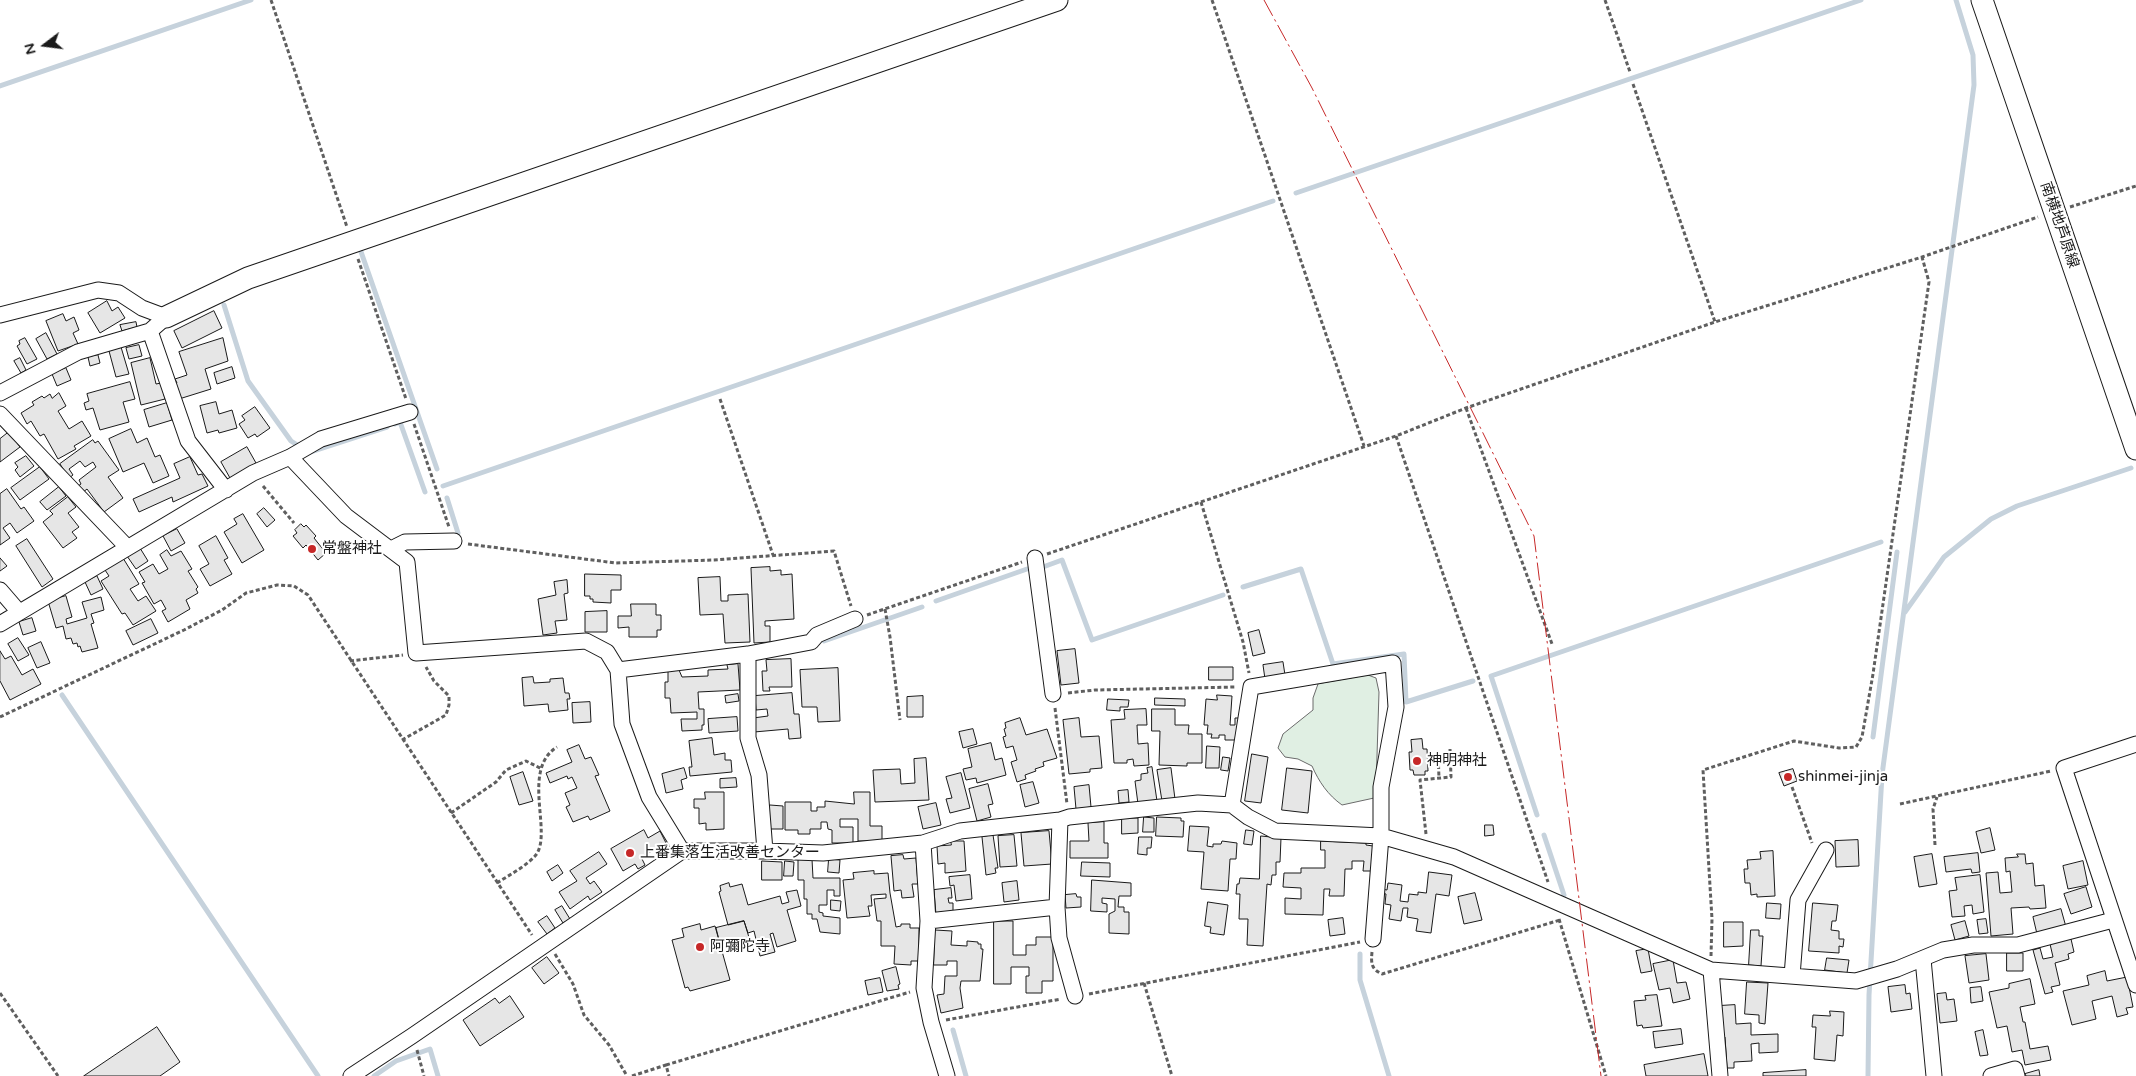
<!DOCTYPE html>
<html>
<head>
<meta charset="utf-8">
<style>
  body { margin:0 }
  #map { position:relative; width:2136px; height:1076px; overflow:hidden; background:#fff; font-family:"Varela Round",sans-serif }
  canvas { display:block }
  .north { position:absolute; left:20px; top:20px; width:50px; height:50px; -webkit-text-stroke:4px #fff; paint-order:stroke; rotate:255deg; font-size:14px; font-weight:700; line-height:20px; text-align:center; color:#1a1a1a }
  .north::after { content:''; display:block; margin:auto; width:18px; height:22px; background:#1a1a1a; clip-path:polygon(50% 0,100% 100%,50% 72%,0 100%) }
</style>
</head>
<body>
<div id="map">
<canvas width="2136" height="1076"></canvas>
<div class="north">N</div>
</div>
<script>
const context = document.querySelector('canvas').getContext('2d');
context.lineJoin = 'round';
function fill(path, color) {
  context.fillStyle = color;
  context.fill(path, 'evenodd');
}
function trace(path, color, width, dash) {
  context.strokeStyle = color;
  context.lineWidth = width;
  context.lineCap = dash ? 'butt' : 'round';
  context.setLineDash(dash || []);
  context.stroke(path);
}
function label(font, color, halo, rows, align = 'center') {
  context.font = font + ' "Varela Round","Noto Sans JP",sans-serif';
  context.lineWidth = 4;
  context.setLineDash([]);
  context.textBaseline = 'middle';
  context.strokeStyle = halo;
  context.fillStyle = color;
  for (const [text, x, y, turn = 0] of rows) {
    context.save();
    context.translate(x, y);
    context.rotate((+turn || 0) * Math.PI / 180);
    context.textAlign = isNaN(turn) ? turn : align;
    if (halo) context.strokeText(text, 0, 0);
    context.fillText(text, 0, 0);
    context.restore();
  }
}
const green = new Path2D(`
  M1368,675L1376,678L1379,692L1376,788L1374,798L1342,805C1328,795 1319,782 1312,766L1298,759L1285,757L1278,748L1283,734L1313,710V698L1318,684Z`);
fill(green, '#e0efe3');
trace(green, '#6a6a6a', 1);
trace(new Path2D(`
  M0,86L251,0
  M1296,193L1861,0
  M359,246L437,469
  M224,305L248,381L291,441L302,448
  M395,424L400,422L425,492
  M310,452L387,427
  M443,486L1273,201
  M447,498L458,533
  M1043,567L1062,560L1092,640L1223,595
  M1243,587L1301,569L1333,664L1404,654L1406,702L1473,681
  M936,601L1027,569
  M1905,612L1944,557L1991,519L2017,506L2131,468
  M824,641L922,607
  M62,695L318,1076
  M1873,737L1897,552
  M1537,815L1491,676L1881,542
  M1544,835L1564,895
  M1360,954V980L1389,1076
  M953,1030L966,1076
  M374,1076L396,1061L430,1049L438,1076
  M1868,1076L1869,995L1882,775L1974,85L1973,55L1956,0`), '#c6d2dc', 5);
const building = new Path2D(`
  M107,301L112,311L118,307L125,318L100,333L88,313Z
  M214,311L222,328L182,348L174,331Z
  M63,314L66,321L74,317L79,330L73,333L78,344L58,351L46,321Z
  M136,322L137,327L122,331L120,325Z
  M46,333L57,354L47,359L36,339Z
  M25,338L37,359L27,364L17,346L20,344L19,341Z
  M223,338L228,361L205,369L211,389L179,399L174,384L177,383L175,379L187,375L179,352Z
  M139,345L142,356L129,359L126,348Z
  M121,347L129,374L116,377L109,351Z
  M98,355L100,363L90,366L88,357Z
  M20,358L26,370L21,373L14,361Z
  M150,358L156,384L161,383L165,399L141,405L131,363Z
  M232,367L235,378L217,384L214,373Z
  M66,368L71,380L57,386L52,374Z
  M130,382L135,399L123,402L129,422L100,430L93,408L86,410L84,403L89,401L87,394Z
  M59,393L66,406L58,411L69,429L82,421L91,436L74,446L76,449L58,459L44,434L40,436L31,421L27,424L21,413L34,405L32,402L42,396L44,398L50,394L52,398Z
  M216,402L219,414L232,410L237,428L219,433L218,430L207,433L200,406Z
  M167,403L172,420L149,427L144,410Z
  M255,407L270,428L257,437L255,434L248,438L239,424L245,420L242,416Z
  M131,429L137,443L147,438L155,457L160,455L169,476L153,483L144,463L123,472L109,439Z
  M9,432L20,447L0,462V439Z
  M93,440L95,443L98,441L119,470L108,477L123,498L104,512L87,489L82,493L78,486L81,484L79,480L96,467L93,462L85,467L80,461L69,469L73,475L69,478L60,464Z
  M247,447L256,463L230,478L221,462Z
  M26,456L34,466L20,477L15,470L18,467L15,463Z
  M190,457L198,475L202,474L208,486L173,502L172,497L139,512L133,499L180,478L174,464Z
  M40,467L49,479L20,500L11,488Z
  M59,487L66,496L47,510L40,502Z
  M7,489L21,509L24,507L34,521L17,533L10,523L3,528L10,538L0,545V494Z
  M68,497L76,507L68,513L79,527L72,532L77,538L63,548L43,522L53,514L50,511Z
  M264,508L275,520L267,527L257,514Z
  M243,514L264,550L242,563L224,532L237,524L234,519Z
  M301,524L304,527L306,525L316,536L314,538L326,553L318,560L306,545L303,548L293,536L297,533L295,530Z
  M177,529L185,543L171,551L163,536Z
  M216,536L228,558L224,560L232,574L210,586L200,569L209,564L199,546Z
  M27,539L53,579L42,587L16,546Z
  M140,548L148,561L136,569L127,556Z
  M167,550L171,556L181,551L192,569L188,571L198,587L196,589L198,593L186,600L190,609L168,622L162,611L166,609L161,600L154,604L142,583L145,582L139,572L153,564L159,574L168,569L160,555Z
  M0,558L7,566L0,571Z
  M123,558L139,584L130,589L138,601L146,596L156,611L133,625L125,613L122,614L101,581L109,576L105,570Z
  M770,567V571L781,570V575L792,574L794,619L765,621V626H770V642L754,643L751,568Z
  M585,574L621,575V590H611V603L593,602V599H590V596H585Z
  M97,576L103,589L91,595L85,582Z
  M720,577L721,601H728V595L748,594L750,642L725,643L723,614L700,615L698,578Z
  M567,580L568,593L564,594L567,620L555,621L557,633L543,635L538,599L556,595L554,582Z
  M66,596L72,617L66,619L67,624L87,618L82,602L101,597L104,610L91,614L94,623L91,624L98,648L82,652L80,646L78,647L77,643L73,644L71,638L66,639L63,626L56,628L48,601Z
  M631,604H656V615H661V630H657V637H629V627L618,628V616H631Z
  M607,611V632H585V612Z
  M32,618L36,631L23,635L19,622Z
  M151,619L158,633L133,645L126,631Z
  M1259,630L1265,653L1253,656L1248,633Z
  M18,638L29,655L18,661L8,644Z
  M41,642L50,663L37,668L28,648Z
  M1075,649L1079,683L1061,685L1057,651Z
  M0,651L5,659L11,656L22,675L33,669L41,684L10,700L0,681Z
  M791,659L792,687H769L770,691H763L762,671H767L766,660Z
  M1283,662L1285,675L1265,679L1263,665Z
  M738,664L740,690L698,692L699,709H704V725H702V730L682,731L681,719H697V712L671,713L670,698H665V682H668V670H679L682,677L708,676V670L728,669L727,665Z
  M1209,667H1233V680H1209Z
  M838,668L840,721L818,722L817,707H802L800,670Z
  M533,677L534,683L550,682V679L563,678L565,693H569L570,699H567L568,710L549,712L548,704L524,706L522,678Z
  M792,693L794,714H799L801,738L789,739L788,729L754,732L753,718L768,716L767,709L756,710L755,696Z
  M738,694L739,701L726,703L725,696Z
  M1217,695L1232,696L1230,725H1235V718H1239L1238,740H1225V735H1219V738H1211L1212,734H1207L1208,725H1204L1206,699L1217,700Z
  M923,696V717H907V697Z
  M1155,698L1185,699V706L1155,705Z
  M1108,699L1129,700L1128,707H1120V711L1107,710Z
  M590,702L591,722L573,723L572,703Z
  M1146,709L1147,725H1137L1138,744L1148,743L1149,765L1134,766L1133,759L1127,760V763H1114L1111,720L1125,719L1124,710Z
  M1152,709H1175V725H1189L1188,734H1202V763H1187V766L1159,765L1160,731H1152Z
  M737,717L738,731L709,733L708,719Z
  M1020,718L1026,735L1047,729L1057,758L1043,762L1044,766L1035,769L1036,771L1025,775L1026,779L1017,782L1011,762L1017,760L1013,746L1006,748L1003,737L1006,736L1004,729L1006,728L1005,723Z
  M1079,718L1081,737L1099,736L1102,768L1090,769V772L1069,774L1063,720Z
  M973,729L977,744L963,748L959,732Z
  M712,738L714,755L725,753V760H731L732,772L690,776L689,767H692L689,741Z
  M1422,739L1423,749H1427L1428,771H1425V775H1414L1413,770H1410L1409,752H1412L1411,740Z
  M991,743L995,760L1002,758L1006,775L977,783L976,778L966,780L963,769L972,767L968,749Z
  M579,745L585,759L591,757L599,775L595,776L610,811L590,820L588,816L573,822L566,807L570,805L565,793L577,788L572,777L568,779L567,776L550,783L546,773L572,762L567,750Z
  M1207,746L1220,747L1219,768H1206Z
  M1252,754L1268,757L1261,803L1245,801Z
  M1223,757L1230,758L1228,771L1221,770Z
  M926,758L929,800L875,802L873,770L900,769L901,784L915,783L914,759Z
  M1152,767L1157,801L1138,804L1135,781L1141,780V774L1148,773L1147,768Z
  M684,768L687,778L681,780L683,789L666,793L662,774Z
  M1171,768L1175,799L1162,801L1157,770Z
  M1287,768L1312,771L1308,813L1282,810Z
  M1793,769L1797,781L1784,786L1779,773Z
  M523,772L533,801L519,805L510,777Z
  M961,773L970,808L950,813L946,799L952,798L946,777Z
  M736,778L737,787L720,788V779Z
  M1033,782L1039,803L1025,807L1020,785Z
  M988,784L993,804L988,805L991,817L977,821L969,789Z
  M1089,785L1091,807L1076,809L1074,787Z
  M1128,790L1129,802L1119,803L1118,791Z
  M705,792H724V829L706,830V823L699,824V808H694V799H705Z
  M854,792H870V826H882V841H858V819H840V827H853V843H832V830L828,829L827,822H821V829H810V834H798V830H785V802H811V811H817V807H825V801L854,804Z
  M936,803L941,825L923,829L918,807Z
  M770,805L783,806V829H769Z
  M1144,817L1154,818V832H1143Z
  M1157,817L1181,818V821H1184L1183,837L1156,836Z
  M1122,818H1138V833L1122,834Z
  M1104,822V843H1108V858H1070V841H1089L1088,823Z
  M1485,825H1493L1494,835L1485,836Z
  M1190,826L1209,827L1207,846L1213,847V844H1221L1222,841L1237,843L1236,859H1230L1228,891L1201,889L1204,852L1188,851Z
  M1990,828L1995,850L1981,853L1976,832Z
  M644,830L648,838L660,831L666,843L641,857L645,865L638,869L635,864L623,871L611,849Z
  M1246,830L1254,831L1252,845L1244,844Z
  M1049,831L1052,864L1024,866L1021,833Z
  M993,835L998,868H995L996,873L986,875L982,837Z
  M1014,835L1017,866L1000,867L998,836Z
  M1261,836L1281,838L1280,862H1276V875H1272L1271,885L1267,884L1263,946L1247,945L1248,919H1239L1240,894H1236L1237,884H1239L1240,878L1259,879Z
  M1139,837H1152L1151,848H1147V855L1138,854Z
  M1858,840L1859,866L1836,867L1835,841Z
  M951,841H964L966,871L945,873V863L938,864L937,846L951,845Z
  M1321,841L1366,843V845L1373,846L1372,871H1363L1364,861H1352V869H1345L1344,896H1329L1330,889H1324L1323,915L1285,914V898L1301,899V888L1283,887L1284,873H1301V868H1325V850H1321Z
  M1773,851L1775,896L1757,897V894L1751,895L1750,883H1745L1744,869H1748L1747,860L1761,859L1760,852Z
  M599,852L607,864L586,878L590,884L594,881L602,892L590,900L588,896L570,909L559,892L577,881L570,871Z
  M1978,853L1980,872L1972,873L1971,869L1946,872L1944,857Z
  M1932,854L1937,884L1919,887L1914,857Z
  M2017,854H2025L2026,864L2033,863L2035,886L2044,885L2046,908L2030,909L2029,907L2011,908L2013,934L1991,936L1986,873L1998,872L2000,893L2012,892L2010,871L2006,872L2005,858L2018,857Z
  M903,855L904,859L916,858L918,884H912L914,897L902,898L901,890L894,891L891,856Z
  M812,859L813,878H840V896H834V890H827V905H819V912L823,913V916L840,918V934L820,932L817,919H812V914H807V899H804V880H798V860Z
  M829,859L840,860L839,873L828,872Z
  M762,861L782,862V880H762Z
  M785,861L794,862L793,876H784Z
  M2083,861L2088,885L2068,889L2063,866Z
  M1082,862L1110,863V877L1081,876Z
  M558,865L563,873L552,881L547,872Z
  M874,871V874L888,873L890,893L896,927L901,926V924H910V928H919V961H911V965L894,964L895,946H881V921H877L874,899L886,898V894L871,895L872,906H868L870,916L847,918L843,880L854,879L853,873Z
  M1429,872L1452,875L1449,896L1436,894L1431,933L1416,931L1418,919L1407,917L1408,908H1403L1401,921L1389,919L1391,905L1385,904L1386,894L1382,893V889L1387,890L1388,883L1402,885L1400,901L1408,902L1409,894L1418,895V892L1426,893Z
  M970,875L972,899L956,901L954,885L950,886L949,877Z
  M1980,875L1984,912L1973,914L1972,905L1964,906L1965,916L1952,917L1949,891L1957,890L1955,878Z
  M1092,880L1131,883V896H1119L1118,907H1124V912H1129V934L1109,933V914L1115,911V899L1102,898V903L1107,904V912L1091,911Z
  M1017,881L1019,900L1004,902L1002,883Z
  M729,883L730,887L742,884L748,905L780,896L782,904L789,902L786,892L797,890L801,906L787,910L796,941L777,947L773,933L770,934L775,952L760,956L754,931L748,933L744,921L728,925L719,892L721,891L720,886Z
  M2086,887L2092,907L2071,914L2064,894Z
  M951,888L952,898H948L949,903H953V913L936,915L934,890Z
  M1475,893L1482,920L1464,924L1458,897Z
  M1076,894L1077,897H1081V907L1066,908L1065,895Z
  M831,900L841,901L840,911L831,910Z
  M1208,902L1228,905L1224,935L1210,933L1211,927L1205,926Z
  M1767,903L1781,904L1780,919L1766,918Z
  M1813,903L1838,905L1836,921H1832L1831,930L1839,931V939H1844L1843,947L1839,946V953L1809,951Z
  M562,906L570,919L563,923L555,910Z
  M2061,909L2066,927L2037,934L2033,917Z
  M547,916L555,928L547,934L538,922Z
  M1343,918L1345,934L1330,936L1328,920Z
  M1986,919L1988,933L1979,934L1977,920Z
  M744,921L751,944L722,952L716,928Z
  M994,921H1013V955H1026V945H1036V937H1053V981H1042V993H1026V976H1029V967H1011V984H994Z
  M1965,921L1969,936L1955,940L1951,925Z
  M1724,922H1743V946L1724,947Z
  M700,924L701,930L715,926L730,980L690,991L688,987L685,988L672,940L684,937L682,929Z
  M935,930L952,931L951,945L967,946V941L978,942V944H981V949H983L980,981H961L960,988L963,1008L941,1013L937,995L944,994L945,976H957V961H947V965H934Z
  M1751,930H1759V936H1763L1761,966L1749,965Z
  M2071,939L2074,952L2068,954L2069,959L2055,963L2060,985L2051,987L2053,992L2045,994L2033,950L2040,948L2043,959L2053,957L2050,944Z
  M1648,949L1652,971L1641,973L1636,951Z
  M2007,953H2023V971H2007Z
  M1986,954L1989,980L1969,983L1965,956Z
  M547,957L559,973L544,984L532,968Z
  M1827,958L1849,960L1847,973L1825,970Z
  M1673,960L1677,983L1686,982L1690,999L1673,1003L1670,988L1659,990L1653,964Z
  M896,967L900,984L898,985L899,989L887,991L882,971Z
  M2105,971L2107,981L2127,977L2133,1007L2126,1008L2128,1014L2117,1017L2112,996L2092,1001L2096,1019L2072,1025L2063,991L2089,985L2087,976Z
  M880,978L883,992L868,995L865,981Z
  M2030,979L2035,1004L2020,1007L2023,1022H2025L2030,1049L2048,1046L2051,1060L2025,1065L2022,1050L2012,1052L2007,1026L1997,1028L1989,992L2009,988V984Z
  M1747,982L1768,983L1765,1024L1759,1023V1015L1745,1014Z
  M1905,985L1906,994L1910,993L1912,1009L1891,1012L1888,987Z
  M1981,987L1983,1001L1971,1003L1970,988Z
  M1946,993L1947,1000L1954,999L1957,1021L1940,1023L1937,994Z
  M1657,995L1662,1026L1643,1028L1642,1025L1637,1026L1634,1001L1646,1000L1645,996Z
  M510,996L524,1017L480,1046L463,1020L495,998L499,1003Z
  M1735,1005L1736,1024L1751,1023V1035L1778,1034V1052L1759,1053V1043L1751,1044L1752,1061L1734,1062V1068H1727L1725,1037H1720L1719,1006Z
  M1830,1011L1844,1012L1843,1036L1837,1035L1835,1061L1814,1059L1816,1027H1812L1813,1015L1830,1016Z
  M157,1027L180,1062L160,1076H84Z
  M1681,1029L1683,1044L1655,1048L1653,1032Z
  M1983,1030L1988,1055L1980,1056L1975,1032Z
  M1704,1054L1708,1076H1646L1644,1065Z
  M1806,1070V1076H1763V1073Z
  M2039,1070L2040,1076H2026L2025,1074Z`);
fill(building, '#e6e6e6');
trace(building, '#1a1a1a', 1);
const street = new Path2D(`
  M0,315L98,290L119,293L142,308L166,317L150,331L78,352L0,393
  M150,331L188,441L226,490
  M0,414L127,547
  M290,457L346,516L407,562L416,653L586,641L607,652L618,670L622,724L649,797L682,851
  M391,549L405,542L454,541
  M1035,558L1053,694
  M0,590L19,612
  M0,624L253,473L290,457L321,439L410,412
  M748,654V738L759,775L765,851
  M618,670L748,654L811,642L817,635L855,619
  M2136,744L2064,768L2136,985
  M1232,805L1251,687L1393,663L1396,707L1381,787V836L1373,939
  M923,843L928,921L924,988L931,1022L947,1076
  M1057,907L1059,938L1075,996
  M928,921L1057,907L1060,820
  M1923,959L1934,1076
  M1711,970L1720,1076
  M1792,976L1798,900L1826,850
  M351,1076L412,1036L682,851H765L823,853L923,843L960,831L1060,820L1069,817L1198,803L1232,805L1248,817L1275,831L1381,836L1454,857L1711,970L1856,981L1897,969L1943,950L1973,945H2018L2113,920
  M1991,1076L2015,1069L2017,1076`);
const secondary = new Path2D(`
  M1982,0L2136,449
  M166,317L248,278L1057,0`);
trace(street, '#1a1a1a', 17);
trace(secondary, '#1a1a1a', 23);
trace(new Path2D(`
  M271,0L347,227
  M1212,0L1364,446
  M1605,0L1630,72
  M1633,84L1715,322
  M2070,207L2136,186
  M358,259L406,399
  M720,399L773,555
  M1466,408L1552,644
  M414,424L449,527
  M1396,436L1548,882
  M263,486L294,523
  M1201,502L1243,642L1249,673
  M468,544L616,563L714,560L834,551L851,606
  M1047,554L1396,436L1466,408L1715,322L1922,257L2038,217
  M885,609L890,637L900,720
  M867,615L1022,562
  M350,661L403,655
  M1068,693L1095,690L1236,687
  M1055,708L1067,804
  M0,717L184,630L222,610L246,593L277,585L294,586L308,595L532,935
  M402,740L446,715L449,705V696L434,681L426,667
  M1438,752L1439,778
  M1792,787L1812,843
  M1900,804L2051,771
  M451,813L496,782L506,770L526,761L542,769
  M1426,834L1420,780L1451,777L1450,749
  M1935,845L1933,809L1937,797
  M497,883C509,875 525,867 535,856C554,835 520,770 557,747
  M1559,919L1606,1076
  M1372,952C1371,963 1371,969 1382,974L1560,920
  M555,954L573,984L584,1015L609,1045L627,1076
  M1711,956L1712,919L1703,770L1794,741L1839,748L1856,747L1862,737L1873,674L1929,282L1922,257
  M1144,983L1172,1076
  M0,993L58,1076
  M1089,994L1360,942
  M946,1020L1061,999
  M417,1050L424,1076
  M666,1065L910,992
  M632,1076L666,1065L669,1076`), '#5f5f5f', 3, [4, 2.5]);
trace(street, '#fff', 15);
trace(secondary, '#fff', 21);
trace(new Path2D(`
  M1264,0L1312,88L1534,536L1601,1076`), '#c62828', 1, [18, 4, 2.5, 4]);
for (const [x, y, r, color] of [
  [312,549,5,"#c62828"],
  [1417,761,5,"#c62828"],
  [1788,777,5,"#c62828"],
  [630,853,5,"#c62828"],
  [700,947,5,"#c62828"]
]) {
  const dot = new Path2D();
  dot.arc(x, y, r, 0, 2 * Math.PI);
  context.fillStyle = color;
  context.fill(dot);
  trace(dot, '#fff', 2);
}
label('15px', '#1a1a1a', '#fff', [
  ["南横地芦原線",2059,225,71]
]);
label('15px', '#1a1a1a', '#fff', [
  ["常盤神社",322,549],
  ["神明神社",1427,761],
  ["shinmei-jinja",1798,777],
  ["上番集落生活改善センター",640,853],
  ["阿彌陀寺",710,947]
], 'left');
</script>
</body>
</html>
